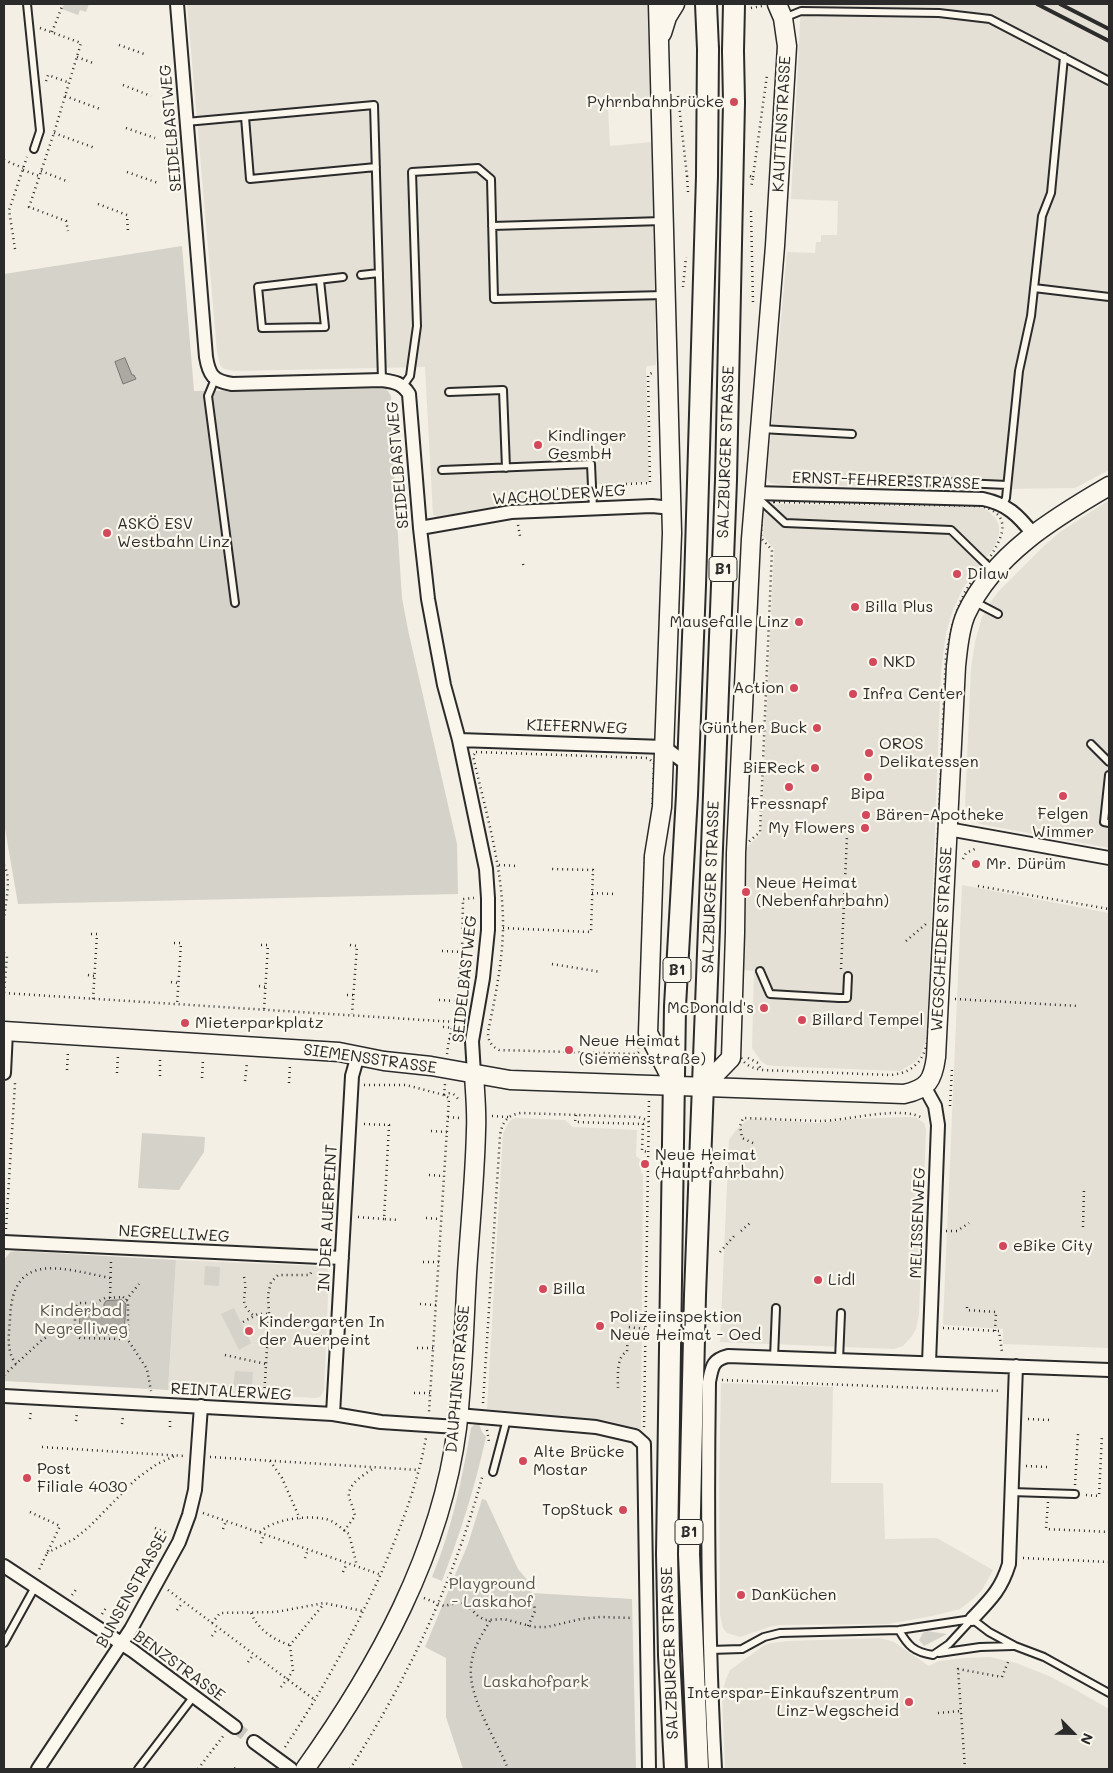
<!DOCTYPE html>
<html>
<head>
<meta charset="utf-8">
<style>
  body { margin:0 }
  #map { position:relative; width:1113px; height:1773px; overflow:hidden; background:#f3efe4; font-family:Mali,sans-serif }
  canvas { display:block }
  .frame { position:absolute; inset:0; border:5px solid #2b2b2b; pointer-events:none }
  .north { position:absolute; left:1048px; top:1708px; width:50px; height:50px; -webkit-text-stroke:4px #fbf7ec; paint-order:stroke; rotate:113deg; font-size:14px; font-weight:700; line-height:20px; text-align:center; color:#2b2b2b }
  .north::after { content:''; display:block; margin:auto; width:18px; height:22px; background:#2b2b2b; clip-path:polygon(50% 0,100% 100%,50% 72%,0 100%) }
</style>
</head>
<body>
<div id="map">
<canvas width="1113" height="1773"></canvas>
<div class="frame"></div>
<div class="north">N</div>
</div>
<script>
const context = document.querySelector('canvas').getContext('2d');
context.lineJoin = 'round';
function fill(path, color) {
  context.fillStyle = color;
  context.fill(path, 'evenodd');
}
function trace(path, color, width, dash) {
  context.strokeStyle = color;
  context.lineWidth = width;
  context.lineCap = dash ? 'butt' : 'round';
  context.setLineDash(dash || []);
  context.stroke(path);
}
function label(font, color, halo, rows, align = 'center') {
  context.font = font + ' Mali,sans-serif';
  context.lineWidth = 4.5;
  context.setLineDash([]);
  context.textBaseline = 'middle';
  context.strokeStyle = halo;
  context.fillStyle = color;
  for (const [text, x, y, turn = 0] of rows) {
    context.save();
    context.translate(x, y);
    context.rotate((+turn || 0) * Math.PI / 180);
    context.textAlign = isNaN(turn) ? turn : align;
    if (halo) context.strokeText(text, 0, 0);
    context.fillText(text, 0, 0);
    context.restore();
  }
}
fill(new Path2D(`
  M187,4H648L650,104L608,108L610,146L652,142L656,365L647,366L646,368L649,482L551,486L548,503L506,507L445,517H437L433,515L425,367L235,371L224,369L220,365L217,352Z
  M801,4H1109V470L1075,488L1007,489L783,485L771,483L768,480L767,477L787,252L815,253L816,242H821V235H837L838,201L791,199Z
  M1109,500V848L980,824L970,818L965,805L971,668L975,642L982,617L992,600L999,591L1044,546L1060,532Z
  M783,504L981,507L988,511L996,519L999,526V534L995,546L963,588L953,610L946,633L941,672L927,1032L925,1043L921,1054L915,1062L900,1071L775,1066L767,1065L761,1061L752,1048L754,971L744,970L747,847L761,834L774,549L763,536L764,510L769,505Z
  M962,885L1109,913V1348L1003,1344V1329L944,1325L943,1323Z
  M908,1117L917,1118L924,1123L926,1129L919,1315L916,1329L912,1336L903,1346L894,1349L720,1342L729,1140L736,1130L746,1121L751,1119L818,1123L851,1119Z
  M518,1118L565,1120L573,1127L637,1130L636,1156L641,1160V1173L643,1174L641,1429L607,1421L487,1409L503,1134L508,1123L512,1119Z
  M176,1260L319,1266L328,1269L329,1273L324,1390L320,1397L315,1398L168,1390Z
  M721,1383L833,1387L831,1483H883L885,1539L937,1538L993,1570L982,1590L973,1599L960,1609L932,1616L888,1624L780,1625L769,1627L740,1637L727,1633L723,1628L720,1615L719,1485Z
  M880,1638L894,1642L929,1666L939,1661L964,1658L990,1657L1016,1663L1049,1676L1076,1690L1109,1709V1769H725L722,1694L726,1679L730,1670L766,1644L787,1641Z`), '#e4e0d6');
fill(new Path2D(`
  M64,4H89L86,12L80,10L78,15L62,9Z
  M182,246L194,391L386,388L391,396L395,491L402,598L408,630L457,844L458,894L18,904L4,823V274Z
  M142,1133L205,1137L204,1152L179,1190L138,1188Z
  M16,1251L176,1260L168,1390L4,1381V1260L10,1252Z
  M205,1266L220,1267L219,1286L204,1285Z
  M234,1308L251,1343L239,1350L221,1314Z
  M235,1371L253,1372L252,1388L233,1387Z
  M479,1423L482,1432L486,1437C475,1487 460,1534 442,1581L432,1577C452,1529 462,1479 471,1428L475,1424Z
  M482,1499L486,1500L518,1569L529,1582L532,1593L632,1599L636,1769H463L446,1717V1658L425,1647L468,1544Z
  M927,1631L947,1634L924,1646L919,1640L923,1633Z`), '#d5d2c9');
const water = new Path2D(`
  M125,358L132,375H134L136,379L123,384L115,362Z
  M122,1300L126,1304L124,1334L84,1335L79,1334L80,1308L92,1307L95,1313L100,1315L104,1312V1304L106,1301Z`);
fill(water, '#aca9a2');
trace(water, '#787772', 1);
trace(new Path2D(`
  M235,1727L254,1742`), '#cbc8bf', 12, [12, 6]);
const lane = new Path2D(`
  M27,4L40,131L34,149
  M784,18L801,11L939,13L990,19L1109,81
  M245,117L250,179L376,167
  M186,122L374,105L382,380
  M492,226L663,221
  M361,275L379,273
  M320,280L325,327L262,328L258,287L343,277
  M1034,288L1109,297
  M215,379L208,396L235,603
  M403,386L410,376L417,326L412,172L478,168L491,179L494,299L665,295
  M449,392L503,390L506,468
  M761,429L852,434
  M442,470L591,464L593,509
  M896,480L1007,485
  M758,498L785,523L951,530L992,570
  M1003,505L1006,498L1019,371L1031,316L1042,216L1051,193L1064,57
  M975,602L998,614
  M1091,744L1109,762
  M1109,775L1104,822L1109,823
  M760,971L770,994L839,998H847L848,976
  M774,1358L776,1308
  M839,1360L841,1313
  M493,1472L507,1419
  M1011,1492L1075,1494
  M899,1630C908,1646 914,1652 933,1655L949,1644L972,1619
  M4,1643L35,1587
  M710,1650L742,1649L764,1637L780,1633L899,1630L972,1619L989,1632L1015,1646L1044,1657L1109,1693
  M939,1653L980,1647L1013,1646
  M138,1769L194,1696`);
const street = new Path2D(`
  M177,4L206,357C209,375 213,381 232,384L382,380C395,382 402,383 409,394L420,528L428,599L444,685L459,740L486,869L488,898V930L483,978L472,1041L474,1074
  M754,493L983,499C1007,504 1018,515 1033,534
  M420,528L511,512L652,506L672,508
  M459,740L664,747L688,765
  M948,829L1109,858
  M4,1073L6,1032
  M924,1086L935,1106L938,1125L929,1363
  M4,1242L342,1258
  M4,1396L333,1414L381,1422L457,1427
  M333,1414L352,1076L358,1055
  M458,1415L596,1427L635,1436L644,1444L649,1769
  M4,1566L133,1651L235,1727
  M972,1619C990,1600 1001,1590 1009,1564L1016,1366
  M254,1742L291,1769
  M38,1769L131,1629L179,1542L189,1515L195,1490L201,1406
  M715,1769C708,1640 707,1512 709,1382C712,1367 712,1360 728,1356L1109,1370`);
const secondary = new Path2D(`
  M658,4L672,533L662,807L654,856L648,1033L675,1086
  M662,33L667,17L675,4
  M4,1031L339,1052L384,1061L431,1066L510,1080L904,1094C928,1089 933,1080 936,1057L956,666C958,649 959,630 966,614C994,554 1054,518 1109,486
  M703,1087L731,1058L735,933L736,853L751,539L775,246L787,46L783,18L777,4
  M305,1769C377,1668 441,1553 457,1428C463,1377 464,1325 467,1273C470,1226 475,1178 476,1130C477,1112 475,1093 474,1074`);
const primary = new Path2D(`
  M675,1769L669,1655L667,1554L675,1006L687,795L695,585L707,176L708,49
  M698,1769L689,1554L695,1295L726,480L734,102L733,51`);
trace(lane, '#2b2b2b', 10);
trace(street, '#2b2b2b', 16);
trace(secondary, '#2b2b2b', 21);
trace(primary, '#2b2b2b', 24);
trace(new Path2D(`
  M751,8L762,6
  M40,28L81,43L54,133L29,207L66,221L68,231
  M52,32L63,4
  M119,45L147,55
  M77,57L93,63
  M46,81L48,75L70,83
  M123,85L151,96
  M65,96L100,109
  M678,96L687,176
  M126,128L155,138
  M54,133L95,148
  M4,160L23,168
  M23,170L39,176
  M41,171L69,182
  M127,172L158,183
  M750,176L753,177L751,188
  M753,177L767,75
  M688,192L687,176H688
  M98,204L127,215L128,232
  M751,211L753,303
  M15,249L9,210L27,157
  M683,287L686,257
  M601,485L650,483L648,375L652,373
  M552,489L581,487
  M774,502L980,506C1033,518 977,570 965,592C955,612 950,633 946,655L929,1031C926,1056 918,1072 891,1075L761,1070C750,1067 742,1064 739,1052L745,845L760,832L772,550L761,538L762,511L765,505Z
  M518,525L520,536
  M523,564L524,568
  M476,752L648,758L654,763L652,819L645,855L639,1052L637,1054L499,1050C491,1046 488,1041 488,1032C495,998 502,965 503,930C504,871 486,813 473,756Z
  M963,859L966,853L975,849
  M4,865C12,880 5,903 4,920
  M499,865L517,866
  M978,886L1109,909
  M592,893L615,894
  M503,928L591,932L593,870L552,869
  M91,934H97L93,1000
  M906,941L927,923
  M174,943H181L177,1005
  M261,945H268L264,1010
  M350,945L357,946L352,1014
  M442,951L462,952
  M4,953L7,956L4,993
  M552,964L601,972
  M841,969L847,836
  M88,975L94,976
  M171,982L178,983
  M259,986L266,987
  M4,993L455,1022
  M347,995H354
  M955,999L1078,1006
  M439,1000L456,1001
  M459,1013L456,1001L462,955L463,899L474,898
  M443,1027L453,1028
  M449,1039L459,1040
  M447,1054C449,1038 452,1019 463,1008
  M748,1058L758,1063L761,1070
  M67,1070L68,1052
  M117,1073L118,1055
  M160,1076V1057
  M202,1078L203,1060
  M245,1081L247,1062
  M289,1083L290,1065
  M364,1085H406L444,1095L449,1098L429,1412
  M444,1095L445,1084
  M444,1095C450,1091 455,1094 458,1099
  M950,1106L952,1069
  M576,1115L575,1122L643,1124L642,1151L649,1152
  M492,1116L508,1117
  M448,1117L460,1118
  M364,1124L389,1125L384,1219L398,1220
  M431,1131L447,1132
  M753,1143L742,1138L740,1126L743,1118C769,1119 794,1120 820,1121C845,1121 903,1105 922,1118
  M429,1175L444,1176
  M358,1217L384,1219
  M426,1218L441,1219
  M1083,1227L1084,1190
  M6,1229L15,1083
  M741,1231L750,1223
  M946,1231H957L969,1223
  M720,1252L735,1235
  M423,1262H439
  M244,1277C249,1297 236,1301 254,1316
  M123,1297L128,1301V1335L124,1339L80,1338L75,1334V1308L79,1303H95L105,1298Z
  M110,1298L111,1261
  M126,1300L139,1284
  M420,1304L436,1305
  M967,1307V1310L996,1312L995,1331
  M243,1322L258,1314H269
  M943,1328L999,1331L1002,1352
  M316,1336L325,1337
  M126,1337L147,1369L151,1391
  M417,1348H433
  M225,1355L266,1364
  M16,1364C6,1351 9,1335 10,1319C12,1249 62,1269 111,1278
  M4,1375L42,1340L59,1329L75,1326
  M722,1380L1001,1391
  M618,1388C618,1377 616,1356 627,1352L628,1327L646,1329
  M414,1393H430
  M264,1398L269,1314L268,1295L271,1282L278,1275H310L312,1270
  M483,1403L500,1136C502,1122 507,1115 521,1113L638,1117L647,1120L650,1123
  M30,1419L31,1410
  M1028,1419L1051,1420
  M76,1421L77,1413
  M122,1424L123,1416
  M170,1427V1419
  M644,1427L649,1100
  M487,1430L489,1442
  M42,1447L184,1456
  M210,1457L419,1470
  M270,1461L282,1478L300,1519
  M1026,1466L1048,1467
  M1075,1485L1078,1434
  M1086,1495L1099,1496L1102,1435
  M1048,1502L1046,1529L1109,1532
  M30,1512L60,1526L38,1572
  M203,1513L379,1574
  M155,1528L167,1533
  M223,1529L226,1521
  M344,1531L355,1516C354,1510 351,1504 349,1497C347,1484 365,1474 374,1468
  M260,1532C274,1519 306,1515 325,1519C333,1520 342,1529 349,1534L357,1566
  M261,1543L264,1534
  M47,1553L74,1539L89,1527L136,1479L157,1464L177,1455
  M305,1558L308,1549
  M1023,1558L1109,1562
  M343,1572L347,1563
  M168,1590L315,1700
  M72,1595L77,1588
  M424,1598L444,1606L461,1602L467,1605L478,1616L485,1620L504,1619L534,1627H547L581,1619L600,1617L633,1618
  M177,1610L183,1602
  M251,1613C258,1629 273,1640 290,1645
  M102,1614L106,1608
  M490,1621C483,1633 474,1646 472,1660C464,1693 496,1738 508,1769
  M212,1623L220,1613L276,1612L324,1603L363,1611
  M528,1626L535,1611L534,1603
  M212,1636L218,1628
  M248,1662L254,1654
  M281,1687L293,1671L290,1645L323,1605
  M938,1713L961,1711
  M285,1747C321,1693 352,1636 379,1578C399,1532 417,1487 426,1438
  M234,1768L236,1769
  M198,1769L224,1735
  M350,1769C408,1678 455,1579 483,1474
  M965,1769L958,1669L1002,1677L1008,1662`), '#2b2b2b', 2.5, [1, 4]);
trace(lane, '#fbf7ec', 6);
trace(street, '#fbf7ec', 12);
trace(secondary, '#fbf7ec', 18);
trace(primary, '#fbf7ec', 20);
trace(new Path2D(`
  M1037,4L1109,41
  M1060,4L1109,29`), '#2b2b2b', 4);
const primaryBridge = new Path2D(`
  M706,4L708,49
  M733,51L734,4`);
trace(primaryBridge, '#2b2b2b', 24, []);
trace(primaryBridge, '#fbf7ec', 20);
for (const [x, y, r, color] of [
  [734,102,5,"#d1495b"],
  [538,445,5,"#d1495b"],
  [107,533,5,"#d1495b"],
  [957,574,5,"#d1495b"],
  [855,607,5,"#d1495b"],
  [799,622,5,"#d1495b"],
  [873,662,5,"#d1495b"],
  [794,688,5,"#d1495b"],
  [853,694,5,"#d1495b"],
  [817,728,5,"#d1495b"],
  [869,753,5,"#d1495b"],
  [815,768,5,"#d1495b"],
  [868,777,5,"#d1495b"],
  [789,787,5,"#d1495b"],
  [1063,796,5,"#d1495b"],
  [866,815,5,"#d1495b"],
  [865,828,5,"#d1495b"],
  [976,864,5,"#d1495b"],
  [746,892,5,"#d1495b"],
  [764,1008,5,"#d1495b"],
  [802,1020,5,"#d1495b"],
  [185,1023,5,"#d1495b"],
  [569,1050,5,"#d1495b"],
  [645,1164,5,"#d1495b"],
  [1003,1246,5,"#d1495b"],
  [818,1280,5,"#d1495b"],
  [543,1289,5,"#d1495b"],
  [600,1326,5,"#d1495b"],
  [249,1331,5,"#d1495b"],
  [523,1461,5,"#d1495b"],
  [27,1478,5,"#d1495b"],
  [623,1510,5,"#d1495b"],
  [741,1595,5,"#d1495b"],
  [909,1702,5,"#d1495b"]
]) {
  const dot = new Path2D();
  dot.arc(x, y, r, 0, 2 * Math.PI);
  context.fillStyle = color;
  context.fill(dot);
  trace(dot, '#fbf7ec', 2);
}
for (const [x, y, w] of [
  [723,569,28],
  [677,970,28],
  [689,1532,28]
]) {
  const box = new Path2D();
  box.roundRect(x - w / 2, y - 12.5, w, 25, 4);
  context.fillStyle = '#fbf7ec';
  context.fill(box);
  trace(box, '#2b2b2b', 1);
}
label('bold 15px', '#2b2b2b', null, [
  ["B1",723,569],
  ["B1",677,970],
  ["B1",689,1532]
]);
label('16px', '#2b2b2b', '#fbf7ec', [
  ["Pyhrnbahnbrücke",724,102,"right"],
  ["Kindlinger",548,436],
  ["GesmbH",548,454],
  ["ASKÖ ESV",117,524],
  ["Westbahn Linz",117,542],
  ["Dilaw",967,574],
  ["Billa Plus",865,607],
  ["Mausefalle Linz",789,622,"right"],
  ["NKD",883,662],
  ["Action",784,688,"right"],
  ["Infra Center",863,694],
  ["Günther Buck",807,728,"right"],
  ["OROS",879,744],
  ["Delikatessen",879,762],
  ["BiEReck",805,768,"right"],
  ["Bipa",868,794,"center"],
  ["Fressnapf",789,804,"center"],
  ["Felgen",1063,814,"center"],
  ["Wimmer",1063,832,"center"],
  ["Bären-Apotheke",876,815],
  ["My Flowers",855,828,"right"],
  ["Mr. Dürüm",986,864],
  ["Neue Heimat",756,883],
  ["(Nebenfahrbahn)",756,901],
  ["McDonald's",754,1008,"right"],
  ["Billard Tempel",812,1020],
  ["Mieterparkplatz",195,1023],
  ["Neue Heimat",579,1041],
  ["(Siemensstraße)",579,1059],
  ["Neue Heimat",655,1155],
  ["(Hauptfahrbahn)",655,1173],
  ["eBike City",1013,1246],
  ["Lidl",828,1280],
  ["Billa",553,1289],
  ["Polizeiinspektion",610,1317],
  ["Neue Heimat - Oed",610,1335],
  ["Kindergarten In",259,1322],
  ["der Auerpeint",259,1340],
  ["Alte Brücke",533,1452],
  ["Mostar",533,1470],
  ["Post",37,1469],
  ["Filiale 4030",37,1487],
  ["TopStuck",613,1510,"right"],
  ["DanKüchen",751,1595],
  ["Interspar-Einkaufszentrum",899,1693,"right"],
  ["Linz-Wegscheid",899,1711,"right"]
], 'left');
label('16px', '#2b2b2b', '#fbf7ec', [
  ["KAUTTENSTRASSE",782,124,-87],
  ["SEIDELBASTWEG",171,128,-95],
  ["SALZBURGER STRASSE",726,452,-88],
  ["SEIDELBASTWEG",398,465,-95],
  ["ERNST-FEHRER-STRASSE",886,481,2],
  ["WACHOLDERWEG",559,495,-4],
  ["KIEFERNWEG",577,727,2],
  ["SALZBURGER STRASSE",711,887,-88],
  ["WEGSCHEIDER STRASSE",942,939,-87],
  ["SEIDELBASTWEG",465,979,-84],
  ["SIEMENSSTRASSE",370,1059,8],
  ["IN DER AUERPEINT",328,1218,-87],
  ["MELISSENWEG",918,1223,-88],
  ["NEGRELLIWEG",174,1234,3],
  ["DAUPHINESTRASSE",458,1379,-85],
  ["REINTALERWEG",231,1392,3],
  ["BUNSENSTRASSE",132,1590,-61],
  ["SALZBURGER STRASSE",670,1653,-92],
  ["BENZSTRASSE",179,1666,36]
]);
label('16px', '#565552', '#fbf7ec', [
  ["Kinderbad",81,1311],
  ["Negrelliweg",81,1329],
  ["Playground",492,1584],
  ["- Laskahof",492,1602],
  ["Laskahofpark",536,1682]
]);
</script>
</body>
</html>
